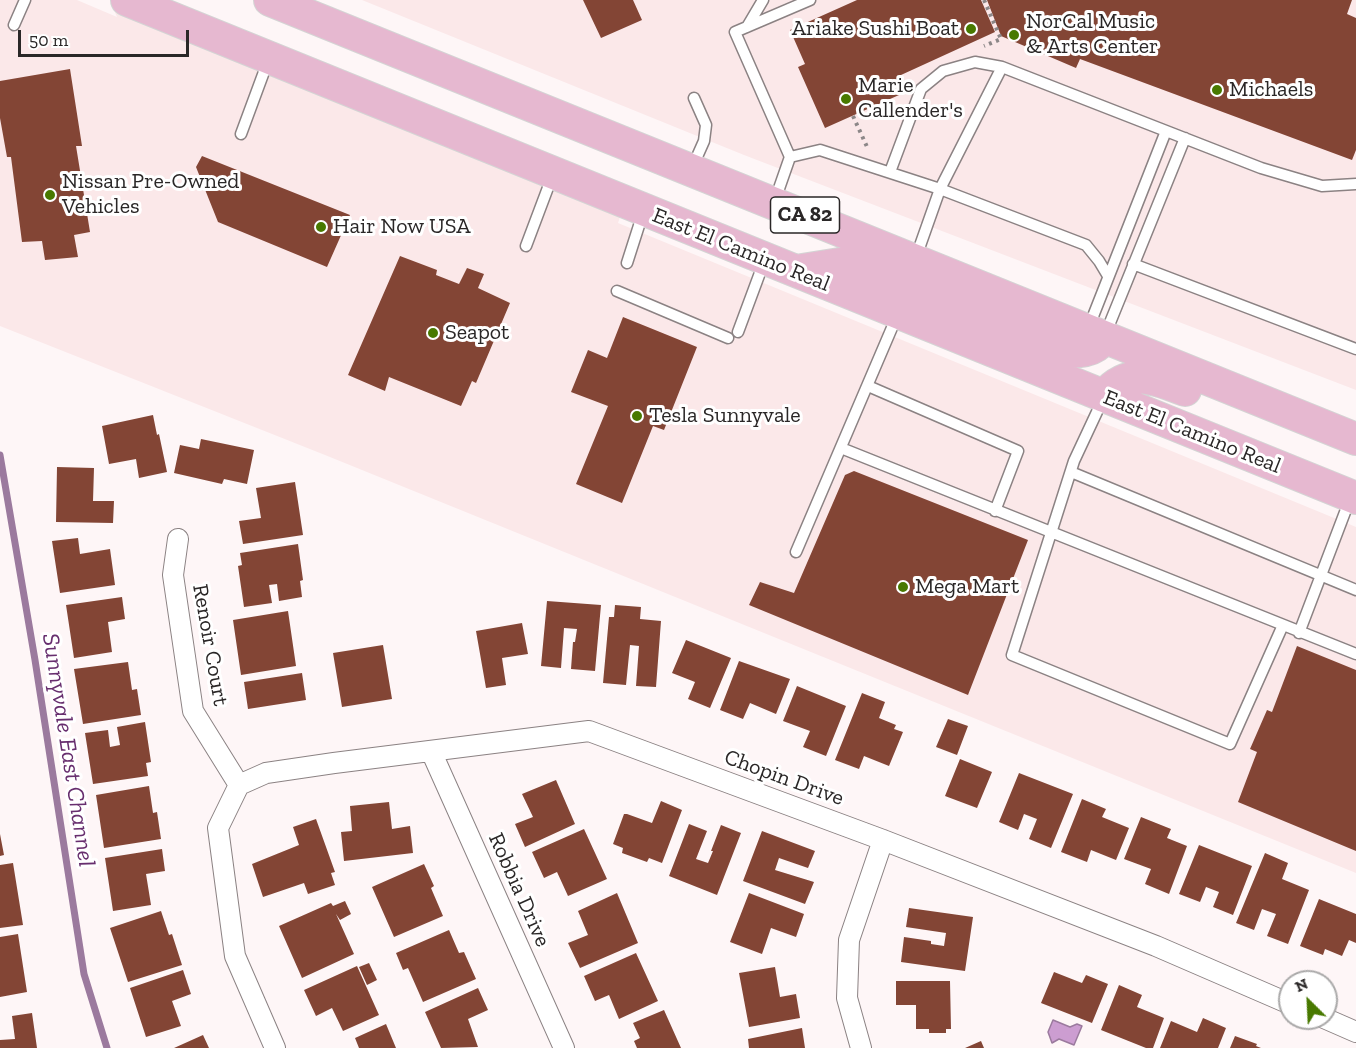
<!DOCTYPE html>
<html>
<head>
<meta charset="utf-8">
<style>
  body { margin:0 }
  #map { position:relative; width:1356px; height:1048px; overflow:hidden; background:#fef6f7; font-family:"Zilla Slab",serif }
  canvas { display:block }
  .north { position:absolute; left:1278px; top:970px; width:60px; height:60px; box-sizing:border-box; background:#fff; border:2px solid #aaa9a9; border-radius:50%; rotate:336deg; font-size:16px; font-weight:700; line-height:24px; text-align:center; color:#2a2727 }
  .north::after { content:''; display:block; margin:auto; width:21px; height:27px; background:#487900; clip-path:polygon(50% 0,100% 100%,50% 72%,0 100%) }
  .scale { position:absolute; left:18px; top:30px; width:171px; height:27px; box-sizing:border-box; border:3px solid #2a2727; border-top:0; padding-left:8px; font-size:18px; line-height:21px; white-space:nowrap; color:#2a2727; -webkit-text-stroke:4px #fff; paint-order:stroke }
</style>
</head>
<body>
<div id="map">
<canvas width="1356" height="1048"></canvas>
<div class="north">N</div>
<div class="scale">50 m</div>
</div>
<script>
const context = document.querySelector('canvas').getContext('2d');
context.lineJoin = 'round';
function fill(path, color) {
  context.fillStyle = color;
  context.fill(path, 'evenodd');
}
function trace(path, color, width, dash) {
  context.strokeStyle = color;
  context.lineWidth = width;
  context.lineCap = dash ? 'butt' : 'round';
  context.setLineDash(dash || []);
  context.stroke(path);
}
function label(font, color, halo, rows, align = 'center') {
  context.font = font + ' "Zilla Slab",serif';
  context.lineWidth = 6;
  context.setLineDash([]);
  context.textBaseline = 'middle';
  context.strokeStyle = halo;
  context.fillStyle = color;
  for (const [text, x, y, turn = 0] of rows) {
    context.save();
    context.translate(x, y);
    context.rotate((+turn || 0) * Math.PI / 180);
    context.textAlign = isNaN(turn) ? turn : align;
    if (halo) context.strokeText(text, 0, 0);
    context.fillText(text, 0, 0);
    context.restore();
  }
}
fill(new Path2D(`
  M0,0H77L117,17L110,0H127L625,202L618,223L1356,527V873L325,455L0,326Z
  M362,0H1356V390L744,155Z`), '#fbe8e9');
const water = new Path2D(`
  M1053,1020L1070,1027L1077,1024L1082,1026L1074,1045L1059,1039L1052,1043L1048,1032Z`);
fill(water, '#cc9dd1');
trace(water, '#9b7a9e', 1.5);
trace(new Path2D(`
  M0,455L35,660L84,974L107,1048`), '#9b7a9e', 7);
fill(new Path2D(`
  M583,0H633L642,20L601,38Z
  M857,0H981L995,32L901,75L908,91L825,128L798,67L805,64L790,30Z
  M987,0H1352L1347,14L1356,18V150L1352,160L1080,59L1076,68L1001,36Z
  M70,69L82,146H76L90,232L74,235L78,257L45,260L42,241L22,242L11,157H7L0,118V81Z
  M202,156L350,215L327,267L218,222L196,167Z
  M400,256L437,270L436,275L459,284L467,268L484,274L478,288L510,303L476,383L472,381L461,406L389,377L385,391L348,375Z
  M623,317L697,347L664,430L653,426L622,503L576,484L608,406L571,392L588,350L607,358Z
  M153,415L157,435L159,434L167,472L139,478L136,459L109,464L102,426Z
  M201,439L254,450L247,484L224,479L222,484L174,473L180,445L199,449Z
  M57,467L94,468L93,501H114L113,523L56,522Z
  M854,471L1028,540L968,695L749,605L760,582L794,593L845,475Z
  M295,482L303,535L243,544L239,521L261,518L256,488Z
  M78,538L80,554L110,549L115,585L60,593L52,541Z
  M298,544L303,580L300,581L302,597L279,601L277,584L269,585L272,603L244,607L238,566L242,565L240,553Z
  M122,597L125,619L108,622L112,652L74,658L66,605Z
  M547,601L601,605L595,671L571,669L573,642H575L577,629L564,628L561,668L541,666Z
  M615,605L641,607L640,619L661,621L656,687L636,686L639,646L630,645L626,685L603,683L609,617H614Z
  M288,611L296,666L241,675L233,620Z
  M522,623L528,654L502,658L506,685L486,688L476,631Z
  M686,640L731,658L710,708L688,699L695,682L672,673Z
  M383,645L392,699L342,707L333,653Z
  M1297,646L1356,670V851L1238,802L1257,752L1250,749L1267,710L1272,712Z
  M739,661L790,679L776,714L750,703L743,719L720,710Z
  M128,662L132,690L137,689L141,715L83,724L74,669Z
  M302,673L306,700L248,709L244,682Z
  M797,686L846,706L826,756L803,747L810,731L783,721Z
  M862,693L885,702L879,718L896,725L894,729L903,732L889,766L864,756L859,769L835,760Z
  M948,719L968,726L957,755L936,747Z
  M145,722L151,762L146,763L148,776L93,784L85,733L108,730L110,747L120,745L117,727Z
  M960,759L992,772L977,808L945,796Z
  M1019,773L1073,794L1051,848L1029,839L1037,819L1024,814L1018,830L999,822Z
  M556,780L575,824L525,847L515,824L533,817L522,794Z
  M149,786L153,813L157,812L161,839L104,848L96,795Z
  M1082,799L1106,809L1102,817L1129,828L1116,860L1091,850L1087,862L1061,852Z
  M661,801L682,810L662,863L649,858L647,862L622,853L623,848L613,844L624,814H627L652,823Z
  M389,802L392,829L410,826L413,853L344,861L341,832L352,831L350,806Z
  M1141,817L1171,829L1167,838L1187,846L1169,894L1145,884L1151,869L1124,859Z
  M316,819L335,872L331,873L335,885L308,894L304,883L263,897L252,864L299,845L293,827Z
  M689,824L707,831L696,859L708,863L713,851H711L721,825L741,833L717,895L669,876Z
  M584,829L607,879L568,896L557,872L544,878L532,852Z
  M762,831L815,851L808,868L779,858L775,870L814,882L805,904L743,881Z
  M0,834L4,855L0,856Z
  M1199,845L1252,866L1233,915L1213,907L1219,892L1206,887L1200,902L1179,894Z
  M162,849L165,871L146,874L151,905L113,911L105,858Z
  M1265,853L1288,863L1282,879L1309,890L1288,944L1267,936L1276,914L1262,909L1254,930L1236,923Z
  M13,863L23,925L0,928V865Z
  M424,864L434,886L431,888L443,916L394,937L372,887Z
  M617,893L638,943L580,968L568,943L588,935L578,911Z
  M749,893L804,914L796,937L771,928L762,954L730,942Z
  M1319,899L1356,914V943L1349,940L1342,956L1325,949L1323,955L1300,946Z
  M345,901L351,914L340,920L336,914L354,954L302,978L279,926L331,903L333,906Z
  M909,908L973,917L965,971L901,962L904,937L931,941V944L944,946L946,933L906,927Z
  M161,911L169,935L172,934L182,965L128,982L110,928Z
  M449,930L459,953L464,952L476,979L423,1002L408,968L403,970L396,953Z
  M18,934L27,992L0,997V937Z
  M636,953L658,1001L619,1019L609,995L595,1001L584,976Z
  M369,963L377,980L367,985L359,967Z
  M357,966L379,1015L343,1031L332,1008L316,1016L304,990Z
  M775,967L780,997L796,994L800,1018L749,1027L739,973Z
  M183,970L191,994L172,1001L181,1026L146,1037L130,988Z
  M1054,972L1082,983L1086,975L1108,984L1092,1023L1041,1003Z
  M896,981H950L951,1029H946V1033H929V1029H916V1005H896Z
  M1119,985L1142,995L1137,1007L1164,1018L1153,1048H1146L1101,1030Z
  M478,988L488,1010L468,1019L478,1047L441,1048L425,1012Z
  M664,1010L681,1048H637L634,1041L640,1038L633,1023Z
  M32,1013L37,1048H0V1040L15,1039L12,1016Z
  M1203,1018L1226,1028L1218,1048H1160L1171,1021L1197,1032Z
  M386,1024L396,1048H359L355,1038Z
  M802,1028L805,1048H749L748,1039Z
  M203,1035L209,1048H174Z
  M1235,1036L1257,1044L1256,1046L1261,1048H1230Z
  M981,1041L984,1048H965Z`), '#834535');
const lane = new Path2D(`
  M14,25L25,0
  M747,27L763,0
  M241,134L268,61
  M790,157L820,150L940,189L1086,245L1099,261L1108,276
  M692,168L704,141L706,125L694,98
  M890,172L921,89L943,71L975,62L1002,67
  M775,200L790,157L735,32L810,0
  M526,246L552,177
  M916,257L940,189L1002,67L1261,168L1322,186L1356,184
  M627,263L643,213
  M1133,264L1356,349
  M617,291L728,338
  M1088,329L1166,131
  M738,332L764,262
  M1105,335L1185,138
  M868,386L1018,451L995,511
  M1103,399L1074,461L1012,655L1230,744L1283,625
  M841,448L1356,654
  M1071,472L1356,590
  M796,552L897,316
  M1299,633L1350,499`);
const street = new Path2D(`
  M178,539L173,575L193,711L239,785
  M431,751L564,1048
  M239,785L266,773L334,763L589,731L883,840L1156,946L1290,1004
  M239,785L218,828L235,956L275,1048
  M1324,1018L1356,1032
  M861,1048L847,998L849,940L883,840`);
const primary = new Path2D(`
  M127,0L1356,498
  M270,0C632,145 994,292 1356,439
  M796,271L840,264L1061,351C1078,352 1093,353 1104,338
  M1104,396C1129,366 1154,378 1185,390`);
trace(lane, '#8b8283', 13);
trace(street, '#8b8283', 22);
trace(primary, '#d4d4d4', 34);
trace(new Path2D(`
  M984,0L1001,39L984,46
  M853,116L868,149`), '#8c8788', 4, [3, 4.5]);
trace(lane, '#fff', 10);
trace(street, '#fff', 20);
trace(primary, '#e6b8d0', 32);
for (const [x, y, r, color] of [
  [971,29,6,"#487900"],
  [1014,35,6,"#487900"],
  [1217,90,6,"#487900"],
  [846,99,6,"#487900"],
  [50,195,6,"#487900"],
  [321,227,6,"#487900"],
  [433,333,6,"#487900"],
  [637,416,6,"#487900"],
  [903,587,6,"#487900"]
]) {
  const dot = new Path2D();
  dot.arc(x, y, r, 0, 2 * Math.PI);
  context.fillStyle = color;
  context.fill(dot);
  trace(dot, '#fff', 2);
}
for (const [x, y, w] of [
  [805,215,69]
]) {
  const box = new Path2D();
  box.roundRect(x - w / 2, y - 18, w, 36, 4.5);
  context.fillStyle = '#fff';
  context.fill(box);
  trace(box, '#2a2727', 1.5);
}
label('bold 21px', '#2a2727', null, [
  ["CA 82",805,215]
]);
label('22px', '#2a2727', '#fff', [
  ["NorCal Music",1026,22],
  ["& Arts Center",1026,47],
  ["Ariake Sushi Boat",959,29,"right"],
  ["Marie",858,86],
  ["Callender's",858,111],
  ["Michaels",1229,90],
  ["Nissan Pre-Owned",62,182],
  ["Vehicles",62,207],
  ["Hair Now USA",333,227],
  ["Seapot",445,333],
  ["Tesla Sunnyvale",649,416],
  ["Mega Mart",915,587]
], 'left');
label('22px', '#2a2727', '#fff', [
  ["East El Camino Real",741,250,22],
  ["East El Camino Real",1192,432,22],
  ["Renoir Court",210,645,80],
  ["Chopin Drive",784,778,20],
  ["Robbia Drive",519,890,66]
]);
label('italic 24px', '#672e6e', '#fff', [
  ["Sunnyvale East Channel",68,750,81]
]);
</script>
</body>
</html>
